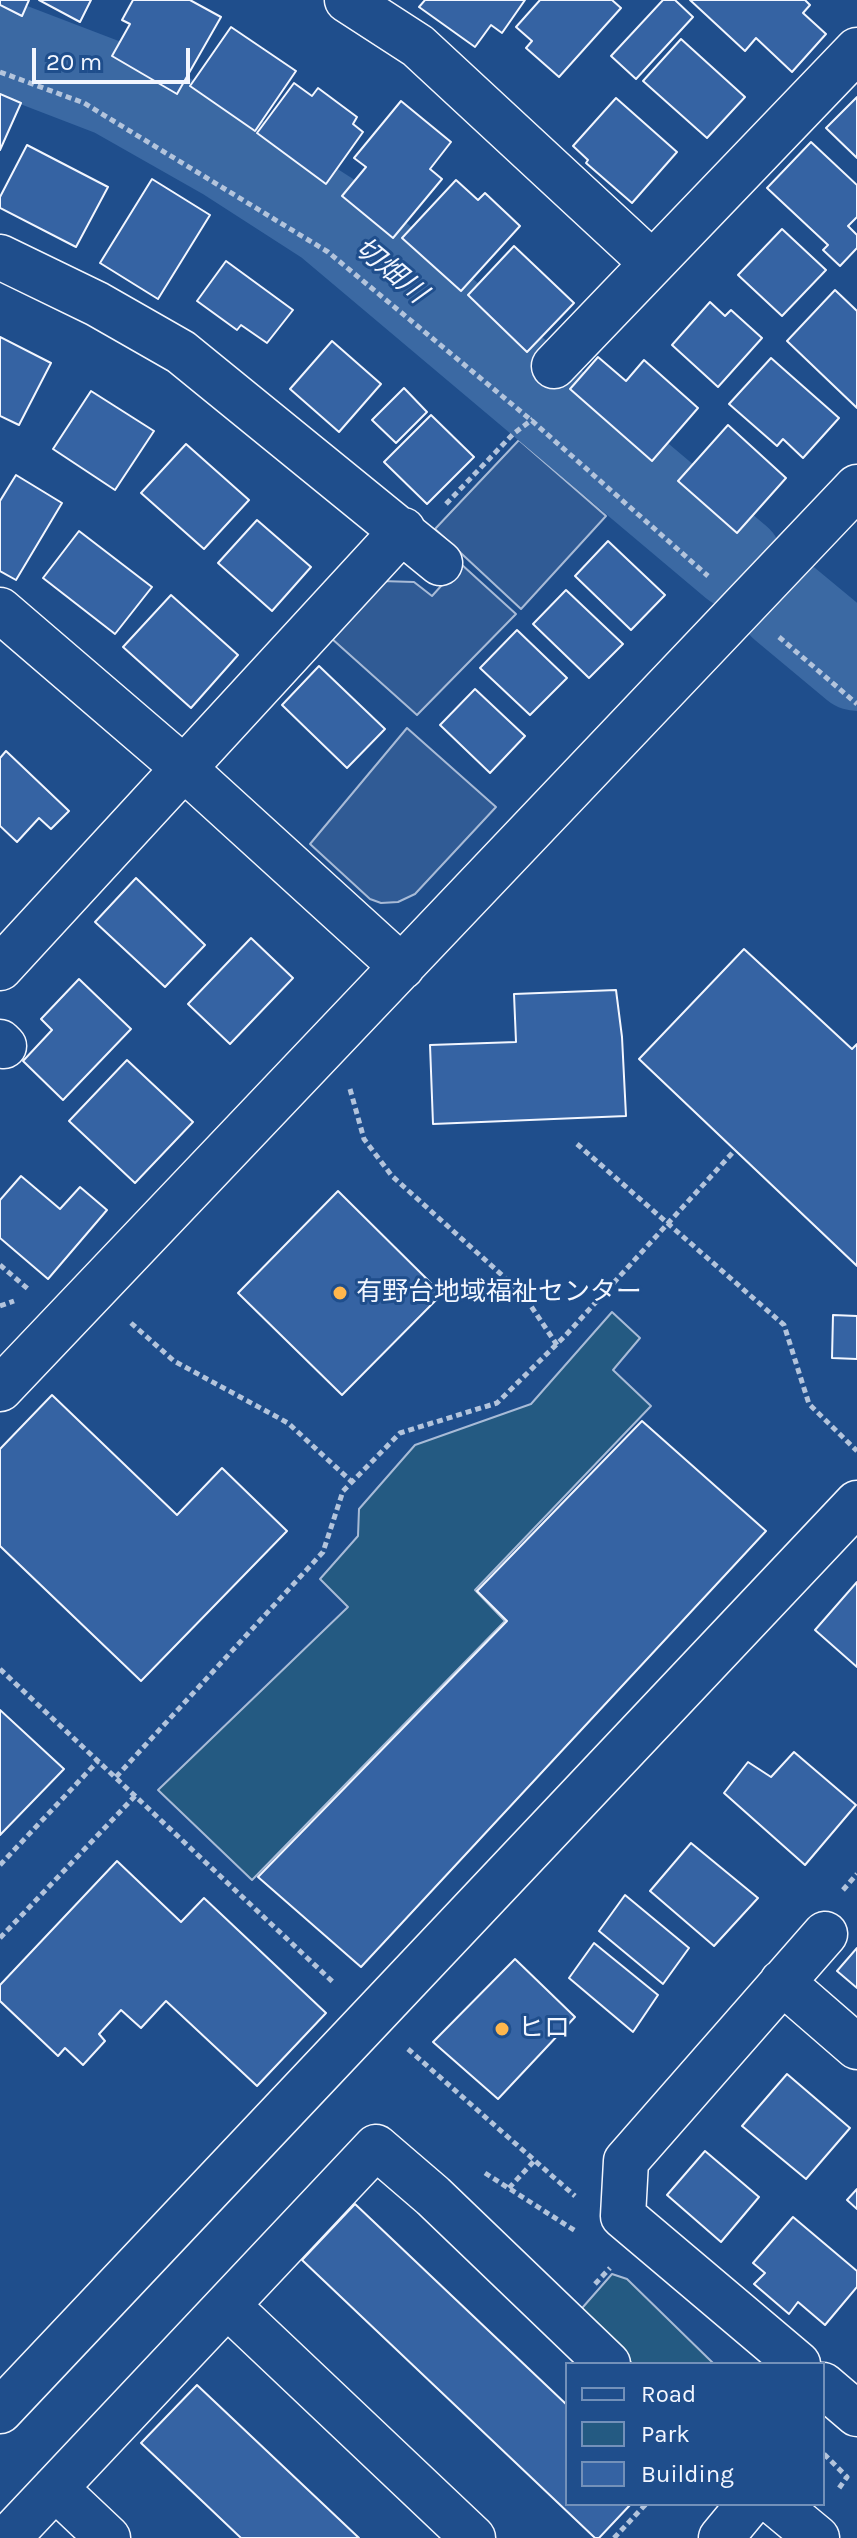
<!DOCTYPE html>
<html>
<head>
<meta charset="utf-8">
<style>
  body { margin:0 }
  #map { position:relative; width:857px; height:2538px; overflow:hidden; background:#1f4e8c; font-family:Karla,sans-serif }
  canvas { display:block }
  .legend { position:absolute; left:565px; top:2362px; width:260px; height:144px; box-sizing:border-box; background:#1f4e8c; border:2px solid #7391ba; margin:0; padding:10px 14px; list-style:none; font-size:24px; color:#f2f6ff }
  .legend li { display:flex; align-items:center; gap:16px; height:40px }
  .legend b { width:40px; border:2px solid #7391ba }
  .scale { position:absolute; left:32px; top:48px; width:158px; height:36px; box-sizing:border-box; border:4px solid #f2f6ff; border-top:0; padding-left:10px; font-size:24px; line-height:28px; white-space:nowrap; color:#f2f6ff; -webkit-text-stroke:6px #1f4e8c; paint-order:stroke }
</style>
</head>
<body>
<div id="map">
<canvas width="857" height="2538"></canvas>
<ul class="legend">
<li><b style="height:10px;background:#1f4e8c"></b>Road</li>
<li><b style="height:22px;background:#245a82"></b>Park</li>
<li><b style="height:22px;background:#3563a3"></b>Building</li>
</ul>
<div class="scale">20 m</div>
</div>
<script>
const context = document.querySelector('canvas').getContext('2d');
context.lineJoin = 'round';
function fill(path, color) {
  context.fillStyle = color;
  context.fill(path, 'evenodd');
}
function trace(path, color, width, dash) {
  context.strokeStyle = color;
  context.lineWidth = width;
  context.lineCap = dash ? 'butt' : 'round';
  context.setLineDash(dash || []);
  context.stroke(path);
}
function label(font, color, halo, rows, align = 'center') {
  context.font = font + ' Karla,"Noto Sans JP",sans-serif';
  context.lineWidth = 6;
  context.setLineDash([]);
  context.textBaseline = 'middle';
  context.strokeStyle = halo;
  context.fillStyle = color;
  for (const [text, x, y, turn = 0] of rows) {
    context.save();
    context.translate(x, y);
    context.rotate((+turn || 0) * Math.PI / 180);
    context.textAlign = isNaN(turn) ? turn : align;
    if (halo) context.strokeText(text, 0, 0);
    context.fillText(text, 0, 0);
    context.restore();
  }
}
const green = new Path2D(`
  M612,1312L640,1338L613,1370L651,1406L475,1590L505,1621L252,1880L158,1790L348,1607L320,1579L358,1536L359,1509L415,1445L531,1404Z
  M612,2274L627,2279L714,2364H633L576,2315Z`);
fill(green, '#245a82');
trace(green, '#a8bbd7', 2);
const parking = new Path2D(`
  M519,440L606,516L521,609L435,529Z
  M461,564L516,614L417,715L331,638L381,581L414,582L432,596Z
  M407,728L496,807L415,894L398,902L381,903L370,899L310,844Z`);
fill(parking, '#305b95');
trace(parking, '#a8bbd7', 2);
trace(new Path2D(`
  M0,46L115,90L226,153L330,220L736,562
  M785,604L857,664`), '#3b69a3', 94);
const building = new Path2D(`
  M0,0H29L22,16L0,5Z
  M39,0H91L80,22Z
  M133,0H190L221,17L177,94L112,56L130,24L122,20Z
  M425,0H525L502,33L491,25L475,47L419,7Z
  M540,0H612L621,8L559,77L526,48L532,41L516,27Z
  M663,0H675L693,17L636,79L611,56Z
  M690,0H805L810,5L803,13L826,34L792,72L756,38L745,51Z
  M231,27L296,71L255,131L190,86Z
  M681,39L745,97L707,138L643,81Z
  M294,83L312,96L318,88L357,117L353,124L363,132L326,184L257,133Z
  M0,94L21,103L0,150Z
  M857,97V158L826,128Z
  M616,98L677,152L632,203L586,163L588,160L573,146Z
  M401,101L451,142L430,169L442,179L393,238L342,196L366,167L354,158Z
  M811,142L857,185V217L848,226L857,235V248L840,266L823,250L828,245L767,188Z
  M27,145L108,187L76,247L0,208V197Z
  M152,179L210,215L158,299L100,263Z
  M456,180L478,200L485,193L520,226L461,291L402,238Z
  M782,229L826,270L782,316L738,275Z
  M514,246L574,303L527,352L468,295Z
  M226,261L293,310L267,343L241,325L237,330L197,301Z
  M835,290L857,311V408L787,341Z
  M710,302L725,316L731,310L762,338L718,387L672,345Z
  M0,337L51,363L19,425L0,416Z
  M332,341L381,384L339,432L290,389Z
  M598,357L626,381L644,360L698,408L652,461L570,389Z
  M771,358L839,418L803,458L783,439L777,446L729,404Z
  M404,388L427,412L396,443L372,420Z
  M91,391L154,431L115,490L53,449Z
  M431,415L474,457L427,504L384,462Z
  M728,425L786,478L737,533L678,481Z
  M186,444L249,500L204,549L141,493Z
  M16,475L62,503L16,580L0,571V501Z
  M257,520L311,567L272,611L218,563Z
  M79,531L152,587L115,634L43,578Z
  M608,541L665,595L631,630L575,576Z
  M566,590L623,644L589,678L533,624Z
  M171,595L238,655L191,708L123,647Z
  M517,630L567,678L530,715L480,668Z
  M319,666L385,729L347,768L282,705Z
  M475,689L525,736L490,773L440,725Z
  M6,751L69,811L51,829L39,818L17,842L0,826V758Z
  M136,878L205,945L165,987L95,922Z
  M251,938L293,978L230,1044L188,1004Z
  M744,949L852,1049L857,1044V1266L639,1059Z
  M79,979L131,1029L63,1100L23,1061L52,1030L41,1019Z
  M616,990L622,1037L626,1116L433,1124L430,1045L516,1042L514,994Z
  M127,1060L193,1122L135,1183L69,1121Z
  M21,1176L60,1209L80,1187L107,1210L48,1279L0,1238V1200Z
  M338,1191L442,1294L342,1395L238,1293Z
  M833,1315L857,1316V1359L832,1358Z
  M52,1395L177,1515L222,1468L287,1531L141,1681L0,1546V1449Z
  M642,1421L766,1531L361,1967L258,1877L507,1621L477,1591Z
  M857,1582V1667L815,1630Z
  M0,1710L64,1769L0,1835Z
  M794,1752L856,1805L805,1865L724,1793L748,1762L771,1777Z
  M691,1843L758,1898L714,1946L650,1891Z
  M117,1861L181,1922L204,1898L326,2013L257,2086L166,2001L141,2028L121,2010L99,2034L105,2041L83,2065L65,2048L58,2056L0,2001V1985Z
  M625,1895L689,1948L663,1984L599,1931Z
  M594,1943L658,1995L633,2032L569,1978Z
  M857,1948V1988L837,1971Z
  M515,1959L575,2017L498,2099L433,2042Z
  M787,2074L850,2128L806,2179L742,2126Z
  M705,2151L759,2197L721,2242L667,2195Z
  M857,2189V2209L847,2200Z
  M355,2204L567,2405V2504H631L599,2538H595L302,2260Z
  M793,2217L857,2271V2287L825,2325L798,2302L789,2314L754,2284L765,2273L753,2263Z
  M197,2385L359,2538H241L141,2443Z`);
fill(building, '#3563a3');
trace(building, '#f2f6ff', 2);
const minor = new Path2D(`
  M347,0L418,46L651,262
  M0,257L97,304L181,352L440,563
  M554,366L857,50
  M0,610L178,763L402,967
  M0,968L403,530
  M0,1042L4,1046
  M0,1389L857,487
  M782,1982L857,2047
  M229,2307L473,2538
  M798,2364L623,2216L626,2161L825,1934
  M823,2385L857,2414
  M0,2411L857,1503
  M55,2488L108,2538
  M776,2504L817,2538
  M8,2538L376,2147L433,2196L608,2364
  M721,2538L749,2504`);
trace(minor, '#f2f6ff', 47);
trace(new Path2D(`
  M0,72L84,103L328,252L531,420L708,576
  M446,504L513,434L533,419
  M779,637L857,704
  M350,1089L364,1139L392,1176L523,1294L557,1345
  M577,1144L784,1325L809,1404L857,1451
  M0,1265L28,1289
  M0,1306L14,1301
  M131,1323L174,1361L288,1423L352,1482
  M0,1669L335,1984
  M116,1777L323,1552L343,1491L400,1433L497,1403L565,1336L735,1150
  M0,1865L98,1761
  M843,1890L857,1874
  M0,1938L135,1796
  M408,2049L575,2196
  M485,2173L577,2232
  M509,2188L535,2160
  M595,2284L610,2268
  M824,2454L847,2477L837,2491
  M614,2538L646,2504`), '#b3c4dc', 5, [6, 4]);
trace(minor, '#1f4e8c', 44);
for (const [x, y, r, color] of [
  [340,1293,8,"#ffb74d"],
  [502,2029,8,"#ffb74d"]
]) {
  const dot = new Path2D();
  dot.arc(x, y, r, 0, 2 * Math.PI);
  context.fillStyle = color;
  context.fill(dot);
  trace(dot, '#1f4e8c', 3);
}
label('26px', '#f2f6ff', '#1f4e8c', [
  ["有野台地域福祉センター",356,1293],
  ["ヒロ",518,2029]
], 'left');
label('italic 28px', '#f2f6ff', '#1f4e8c', [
  ["切畑川",390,271,40]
]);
</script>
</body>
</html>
